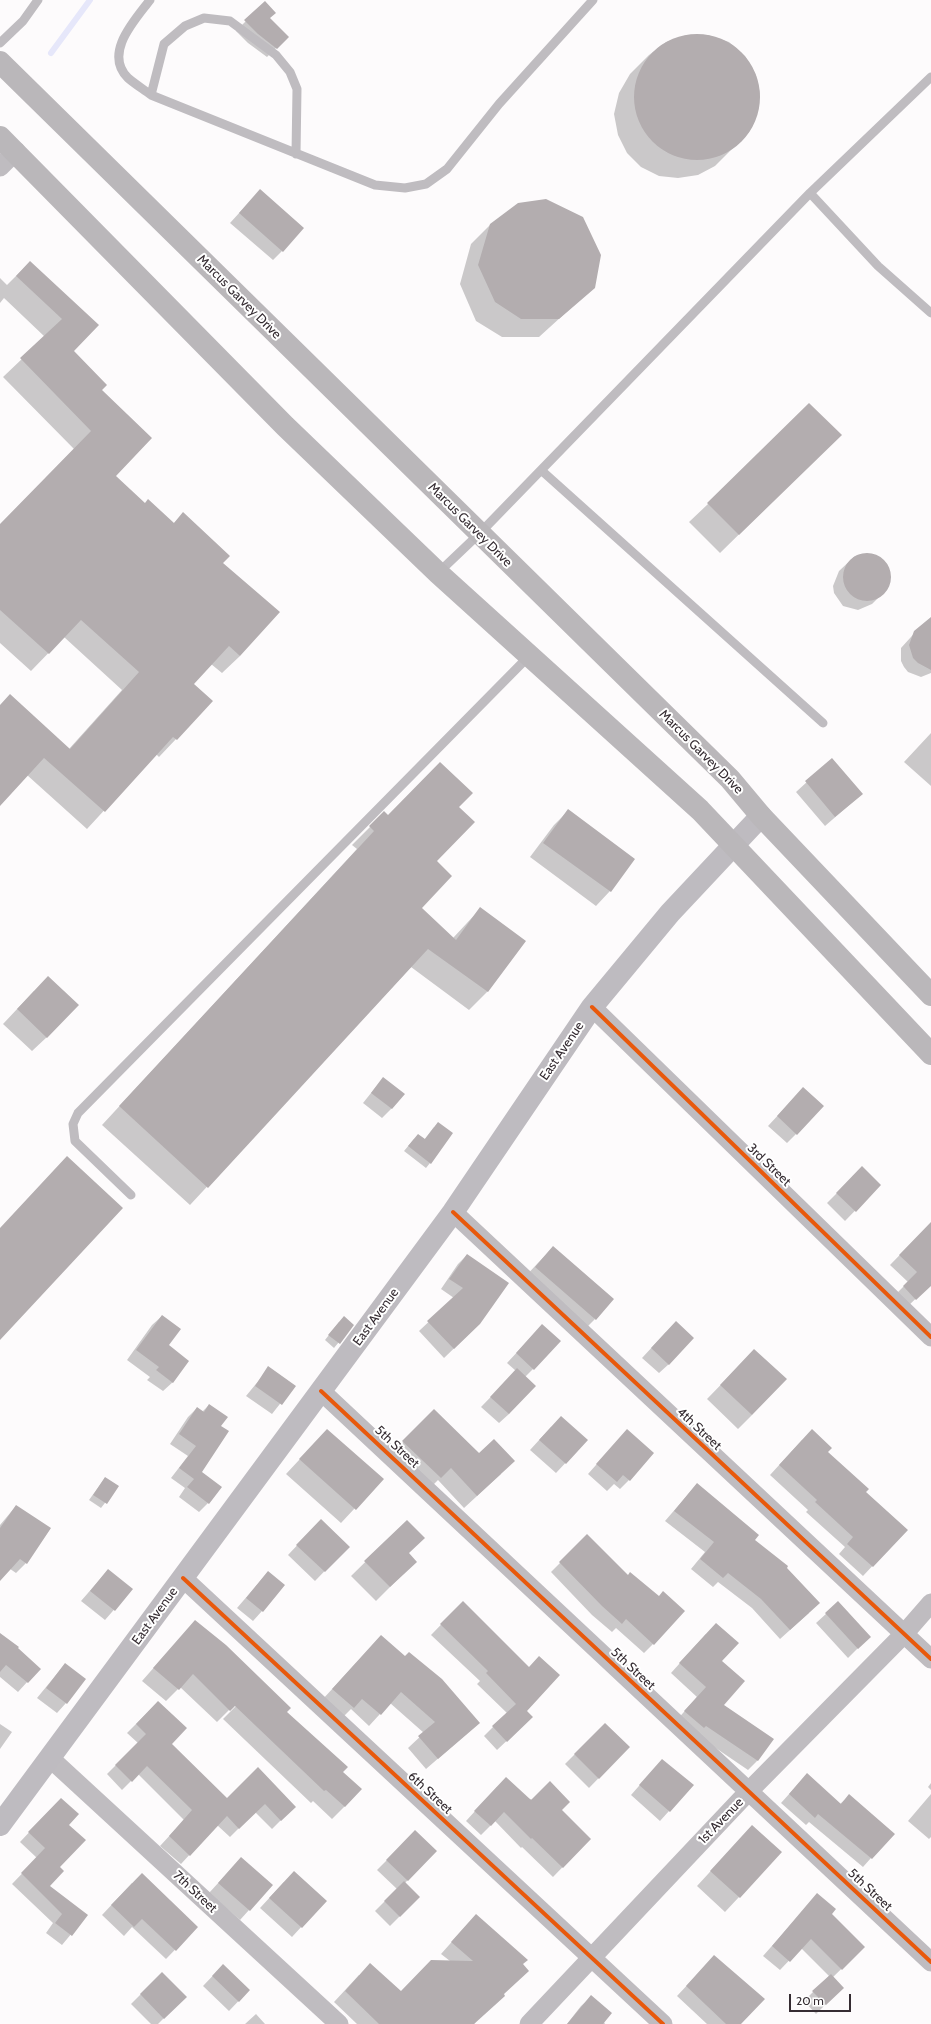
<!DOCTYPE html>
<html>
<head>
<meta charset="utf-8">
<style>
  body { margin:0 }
  #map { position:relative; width:931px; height:2024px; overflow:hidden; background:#fdfbfc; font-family:Cabin,sans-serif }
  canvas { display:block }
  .scale { position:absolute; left:789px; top:1994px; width:62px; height:18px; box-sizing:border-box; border:2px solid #352c32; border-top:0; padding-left:5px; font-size:12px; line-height:14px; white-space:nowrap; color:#352c32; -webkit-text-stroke:3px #fff; paint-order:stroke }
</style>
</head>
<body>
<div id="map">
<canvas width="931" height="2024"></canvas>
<div class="scale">20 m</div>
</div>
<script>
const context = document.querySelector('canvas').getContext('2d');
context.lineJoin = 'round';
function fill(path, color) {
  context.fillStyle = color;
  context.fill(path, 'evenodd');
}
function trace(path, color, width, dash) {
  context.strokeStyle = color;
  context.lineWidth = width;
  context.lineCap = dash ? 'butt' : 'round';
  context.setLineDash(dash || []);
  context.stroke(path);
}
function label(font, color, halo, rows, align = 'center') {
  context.font = font + ' Cabin,sans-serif';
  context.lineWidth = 4;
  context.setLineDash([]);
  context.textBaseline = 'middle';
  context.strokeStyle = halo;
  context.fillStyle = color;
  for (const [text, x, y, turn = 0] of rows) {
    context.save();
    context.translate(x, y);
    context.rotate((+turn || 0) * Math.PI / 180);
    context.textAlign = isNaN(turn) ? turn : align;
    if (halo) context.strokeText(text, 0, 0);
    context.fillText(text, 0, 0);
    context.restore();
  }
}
fill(new Path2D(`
  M265,2L269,19L287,37L267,57L248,43L236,31Z
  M687,35H708L729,42L745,56L756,75L760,94L757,114L749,132L715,166L698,175L678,178L659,176L641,167L627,153L618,135L614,114L619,93L630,74L649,55L666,42Z
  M251,200L282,251L273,260L230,223Z
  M490,225L594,287L539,337H502L476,321L460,284L471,244Z
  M30,262L98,325L73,351L101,390L114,476L145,504L173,524L183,514L222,563L240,656L222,673L211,664L193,684L212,701L159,757L156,754L87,829L27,775L0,804V706L69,749L122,690L64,637L31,671L0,643V525L74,449L3,377L45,337L4,298L0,303V278L7,285Z
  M821,454L720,553L689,522L708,504Z
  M862,554L877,556L888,567L890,581L882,594L872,604L858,610L843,606L834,593L833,586L839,571L855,556Z
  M931,625V673L921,677L908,672L904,667L901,661V648L920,627Z
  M931,733V786L904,762Z
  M832,759L862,794L825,826L796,792Z
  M458,807L435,861L421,908L453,938L480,909L524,941L487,992L469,1010L411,967L190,1205L102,1125L357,849L352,845L384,813L388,816Z
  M568,811L634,859L610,891L596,906L530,857L554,825Z
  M34,991L47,1037L32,1051L3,1024Z
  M383,1078L392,1108L382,1118L363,1103Z
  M794,1098L796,1134L787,1143L768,1126Z
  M434,1127L430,1163L426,1168L404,1151L414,1139L424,1140Z
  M862,1168L880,1185L845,1221L827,1203Z
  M930,1224L931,1284L906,1308L894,1296L908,1282L890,1265Z
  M553,1247L595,1319L581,1333L521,1281Z
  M467,1255L470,1333L444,1358L419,1331L454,1298L441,1289L458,1264Z
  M162,1316L173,1382L163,1391L147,1380L150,1377L127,1360L152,1325Z
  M339,1322L353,1325L334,1348L325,1340Z
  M666,1332L669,1364L659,1373L642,1358Z
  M533,1335V1369L525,1377L509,1414L499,1423L481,1407L516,1371L507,1363Z
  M740,1365L752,1415L738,1429L707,1399Z
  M269,1368L294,1386L272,1414L246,1396Z
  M209,1405L220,1426L200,1472L208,1503L199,1512L179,1497L185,1488L171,1478L188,1456L170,1444L188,1417L197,1408L202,1412Z
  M434,1411L501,1474L464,1508L438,1480L428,1490L391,1454Z
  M551,1427L587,1440L556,1473L530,1450Z
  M327,1430L382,1479L341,1523L286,1474Z
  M627,1430L629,1480L620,1489L614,1484L607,1491L588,1474Z
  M802,1440L827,1452L864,1492L906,1530L863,1576L839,1554L845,1547L806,1512L808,1510L770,1475Z
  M105,1478L118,1486L101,1508L89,1500Z
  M697,1484L753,1540L786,1568L809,1613L780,1639L752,1608L718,1582L713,1587L691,1569L705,1552L665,1521Z
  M16,1506L50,1529L26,1563L16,1573L0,1562V1525Z
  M321,1520L348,1547L315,1581L288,1555Z
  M407,1521L408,1554L415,1562L376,1601L351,1576Z
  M587,1536L627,1577L659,1597L653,1644L644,1653L616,1628L612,1632L592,1615L551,1572Z
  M108,1570L132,1589L105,1620L81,1601Z
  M268,1572L262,1611L253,1621L237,1608Z
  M463,1602L525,1711L532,1717L497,1750L484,1736L507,1713L477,1684L480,1681L431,1635Z
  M838,1603L860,1646L848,1658L816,1623Z
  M195,1621L286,1712L341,1772L345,1806L332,1819L313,1801L311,1803L223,1719L239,1703L237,1702L217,1722L180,1687L166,1701L142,1681Z
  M0,1634L39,1669L18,1692L0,1677Z
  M706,1634L721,1661L723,1705L772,1739L757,1761L748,1770L676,1721L697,1697L671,1673Z
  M381,1636L479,1723L426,1769L408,1748L424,1733L390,1703L369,1726L351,1709L342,1718L322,1700Z
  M65,1664L66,1703L57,1713L37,1698Z
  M158,1702L171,1744L227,1799L258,1769L285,1816L272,1829L255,1812L230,1837L217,1825L181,1864L160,1846L184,1820L138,1774L122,1790L107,1774L138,1743L127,1733Z
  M0,1724L12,1732L0,1749Z
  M605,1724L629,1747L589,1788L565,1764Z
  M653,1770L669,1811L660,1821L631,1795Z
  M799,1783L840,1804L849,1796L871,1858L863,1867L809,1822L806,1825L781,1803Z
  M931,1783V1790L928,1787Z
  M497,1787L560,1810L590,1839L553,1877L522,1847L521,1848L495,1821L481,1835L466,1821Z
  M931,1794V1837L929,1839L908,1821Z
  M51,1809L68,1825L58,1867L48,1886L87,1915L62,1945L46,1933L53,1923L12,1884L37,1858L20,1842Z
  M752,1826L781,1852L725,1912L697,1886Z
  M415,1832L435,1851L405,1883L419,1897L390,1926L375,1911L397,1889L377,1870Z
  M241,1858L249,1910L240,1920L209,1893Z
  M284,1882L325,1901L292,1937L260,1908Z
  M132,1883L197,1927L166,1959L132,1927L124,1936L102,1915Z
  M817,1895L831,1914L864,1947L833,1977V1997L816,2014L804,2001L829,1976L801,1948L780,1970L763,1956Z
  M465,1927L522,1964L474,2024H357L334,2002L359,1975L401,1992L450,1961L441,1954Z
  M223,1965L249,1990L229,2011L203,1986Z
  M705,1966L739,2024H707L677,1996Z
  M162,1973L185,1997L158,2024H151L131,2004Z
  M591,1997L605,2024H567L581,2006Z
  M256,2014L265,2024H245Z`), '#0003');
trace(new Path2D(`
  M51,53L90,0`), '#e6e7fa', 6);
fill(new Path2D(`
  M265,1L276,13L270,18L289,37L277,49L258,34L244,20Z
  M634 97a63 63 0 1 1 126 0a63 63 0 1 1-126 0Z
  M260,189L304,228L283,252L239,213Z
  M546,199L583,217L601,255L595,288L559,319H521L495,302L478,265L490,224L518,203Z
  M30,261L99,325L74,351L107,385L102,390L152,438L116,476L145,503L148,499L174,523L183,512L230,556L223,563L280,612L240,656L229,646L194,684L213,701L177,740L173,737L105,812L44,758L0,806V705L10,694L70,749L139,672L81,620L49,654L0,610V524L91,431L20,358L62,319L16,276Z
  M809,403L842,435L739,535L707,503Z
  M843 577a24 24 0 1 1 48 0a24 24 0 1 1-48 0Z
  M931,617V670L918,663L913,658L909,645L914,631Z
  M832,758L863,794L835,817L805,781Z
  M440,762L473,793L459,807L475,822L437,861L452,876L422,908L456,940L480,907L526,941L488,992L428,949L208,1188L119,1106L374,831L369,826L384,811L388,815Z
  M568,809L635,859L611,892L543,843Z
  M48,976L79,1005L47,1038L17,1009Z
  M383,1077L405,1094L392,1109L371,1093Z
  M803,1087L824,1106L797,1135L777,1116Z
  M438,1122L453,1133L431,1164L408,1146L418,1134L425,1139Z
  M67,1156L123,1208L0,1340V1228Z
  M862,1166L881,1185L856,1212L836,1193Z
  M931,1222V1286L916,1300L903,1286L917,1272L899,1255Z
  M553,1246L614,1299L596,1320L535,1267Z
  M467,1254L509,1283L480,1324L454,1349L427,1321L463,1288L449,1279Z
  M162,1315L181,1329L169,1345L189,1361L173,1383L156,1370L159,1367L136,1350Z
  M344,1316L354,1325L340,1344L328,1335Z
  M676,1321L694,1338L669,1365L651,1348Z
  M542,1324L561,1341L534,1370L516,1353Z
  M754,1349L787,1379L752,1415L720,1385Z
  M268,1366L296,1386L282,1405L255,1386Z
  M517,1368L536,1386L509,1414L490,1397Z
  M209,1404L228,1417L221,1426L229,1431L202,1472L222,1487L209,1504L187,1487L194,1479L179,1468L196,1446L179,1434L197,1407L204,1412Z
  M434,1409L479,1453L494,1439L515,1461L477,1496L451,1468L441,1478L402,1441Z
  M561,1416L588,1440L566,1464L539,1440Z
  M327,1429L384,1479L356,1510L299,1459Z
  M627,1429L654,1453L630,1481L623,1475L617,1482L596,1464Z
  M812,1429L832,1448L828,1452L869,1489L866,1492L908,1530L873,1567L847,1544L853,1537L815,1502L817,1500L779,1465Z
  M105,1477L119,1486L107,1504L93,1495Z
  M697,1483L759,1535L755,1540L788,1566L787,1568L820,1603L790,1630L761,1599L728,1573L723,1578L700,1559L714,1542L674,1511Z
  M16,1505L51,1528L27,1564L20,1559L0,1581V1528Z
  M321,1519L350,1547L325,1572L296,1545Z
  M407,1520L425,1538L409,1553L417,1562L390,1587L364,1561Z
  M587,1534L628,1575L630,1572L659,1596L663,1591L685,1611L654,1645L626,1619L622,1624L602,1606L559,1562Z
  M108,1569L133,1589L115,1611L90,1591Z
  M268,1571L285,1585L263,1612L246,1598Z
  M463,1601L529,1667L539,1656L560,1675L527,1711L533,1717L507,1742L492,1726L516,1704L486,1673L488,1671L440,1624Z
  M838,1601L871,1637L858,1649L825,1613Z
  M195,1620L226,1645L291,1708L287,1712L348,1767L343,1772L362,1789L345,1807L326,1790L324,1791L235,1706L230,1711L193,1674L179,1690L153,1668Z
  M716,1623L739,1643L722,1661L745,1681L724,1705L774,1739L758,1761L706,1726L704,1728L684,1711L706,1687L679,1663Z
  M0,1633L19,1647L18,1648L41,1669L28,1683L6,1665L0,1672Z
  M381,1635L405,1656L409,1652L442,1679L480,1723L438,1759L418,1736L435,1722L401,1692L381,1715L362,1699L354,1708L332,1689Z
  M65,1663L86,1679L67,1704L46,1688Z
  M158,1701L187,1728L172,1744L227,1798L258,1767L296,1807L281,1821L265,1804L239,1829L227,1816L190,1856L169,1836L192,1810L147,1766L132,1782L115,1765L146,1734L136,1724Z
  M605,1723L630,1747L599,1779L574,1754Z
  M662,1759L694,1785L670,1812L639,1785Z
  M807,1773L841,1804L849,1794L895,1834L872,1859L818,1814L815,1818L789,1794Z
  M506,1777L531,1800L550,1781L570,1802L562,1810L591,1839L563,1868L532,1838L531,1839L504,1812L491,1826L474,1811Z
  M61,1798L79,1814L69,1825L86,1840L60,1867L64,1871L50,1886L88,1915L72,1936L55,1923L62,1914L21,1873L45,1848L28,1832Z
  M752,1825L782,1852L740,1898L710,1871Z
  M415,1830L437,1851L408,1881L386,1860Z
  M241,1857L273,1885L250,1911L218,1883Z
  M294,1871L327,1901L302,1928L269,1898Z
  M142,1873L198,1927L176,1951L142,1919L134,1927L111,1905Z
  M404,1881L420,1897L400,1917L384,1901Z
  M817,1893L836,1909L832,1914L865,1947L842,1970L811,1939L790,1962L772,1946Z
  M476,1914L528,1960L523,1964L529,1971L504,1994L505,1996L474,2024H379L345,1991L370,1963L401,1991L431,1960L473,1961L451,1942Z
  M714,1955L765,1999L741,2024H726L686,1986Z
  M223,1964L250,1990L239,2002L212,1976Z
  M162,1972L187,1997L164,2019L140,1994Z
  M831,1974L844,1988L826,2005L812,1991Z
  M591,1995L612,2013L603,2024H567Z`), '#b3adaf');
trace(new Path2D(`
  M150,0C135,20 103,53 128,78C135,84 143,89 151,95L375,185L405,188L426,184L447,169L499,104L593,0
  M0,43L23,21L38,0
  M151,95L164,44L185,26L204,18L230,21L276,55L290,72L297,89L296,154
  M810,193L878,266L931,313
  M541,470L823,723
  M438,573L479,534L810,193L931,77
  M131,1195L75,1141L73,1124L78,1113L529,656`), '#bfbcc0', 9);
trace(new Path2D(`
  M0,167L16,151
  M592,1007L931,1337
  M453,1212L931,1659
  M321,1391L931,1962
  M183,1578L663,2024
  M51,1759L339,2024
  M529,2024L749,1791L904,1634L931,1603`), '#bfbcc0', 19);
trace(new Path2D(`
  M0,1825L453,1212L592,1007L670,913L761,816`), '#bebbc0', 22);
trace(new Path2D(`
  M0,62L730,779L761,816L931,995
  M0,137L285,426L438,573L700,810L931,1054`), '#bab7ba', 22);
trace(new Path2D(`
  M592,1007L931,1337
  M453,1212L931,1659
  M321,1391L931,1962
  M183,1578L663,2024`), '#e8590c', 4);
label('13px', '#352c32', '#fff', [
  ["Marcus Garvey Drive",239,297,45],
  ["Marcus Garvey Drive",470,525,45],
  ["Marcus Garvey Drive",701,752,45],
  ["East Avenue",562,1051,-56],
  ["3rd Street",769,1165,44],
  ["East Avenue",376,1317,-54],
  ["4th Street",699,1429,43],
  ["5th Street",397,1447,43],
  ["East Avenue",155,1616,-54],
  ["5th Street",633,1669,43],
  ["6th Street",430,1793,43],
  ["1st Avenue",721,1821,-46],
  ["5th Street",870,1890,43],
  ["7th Street",195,1892,43]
]);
</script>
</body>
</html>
